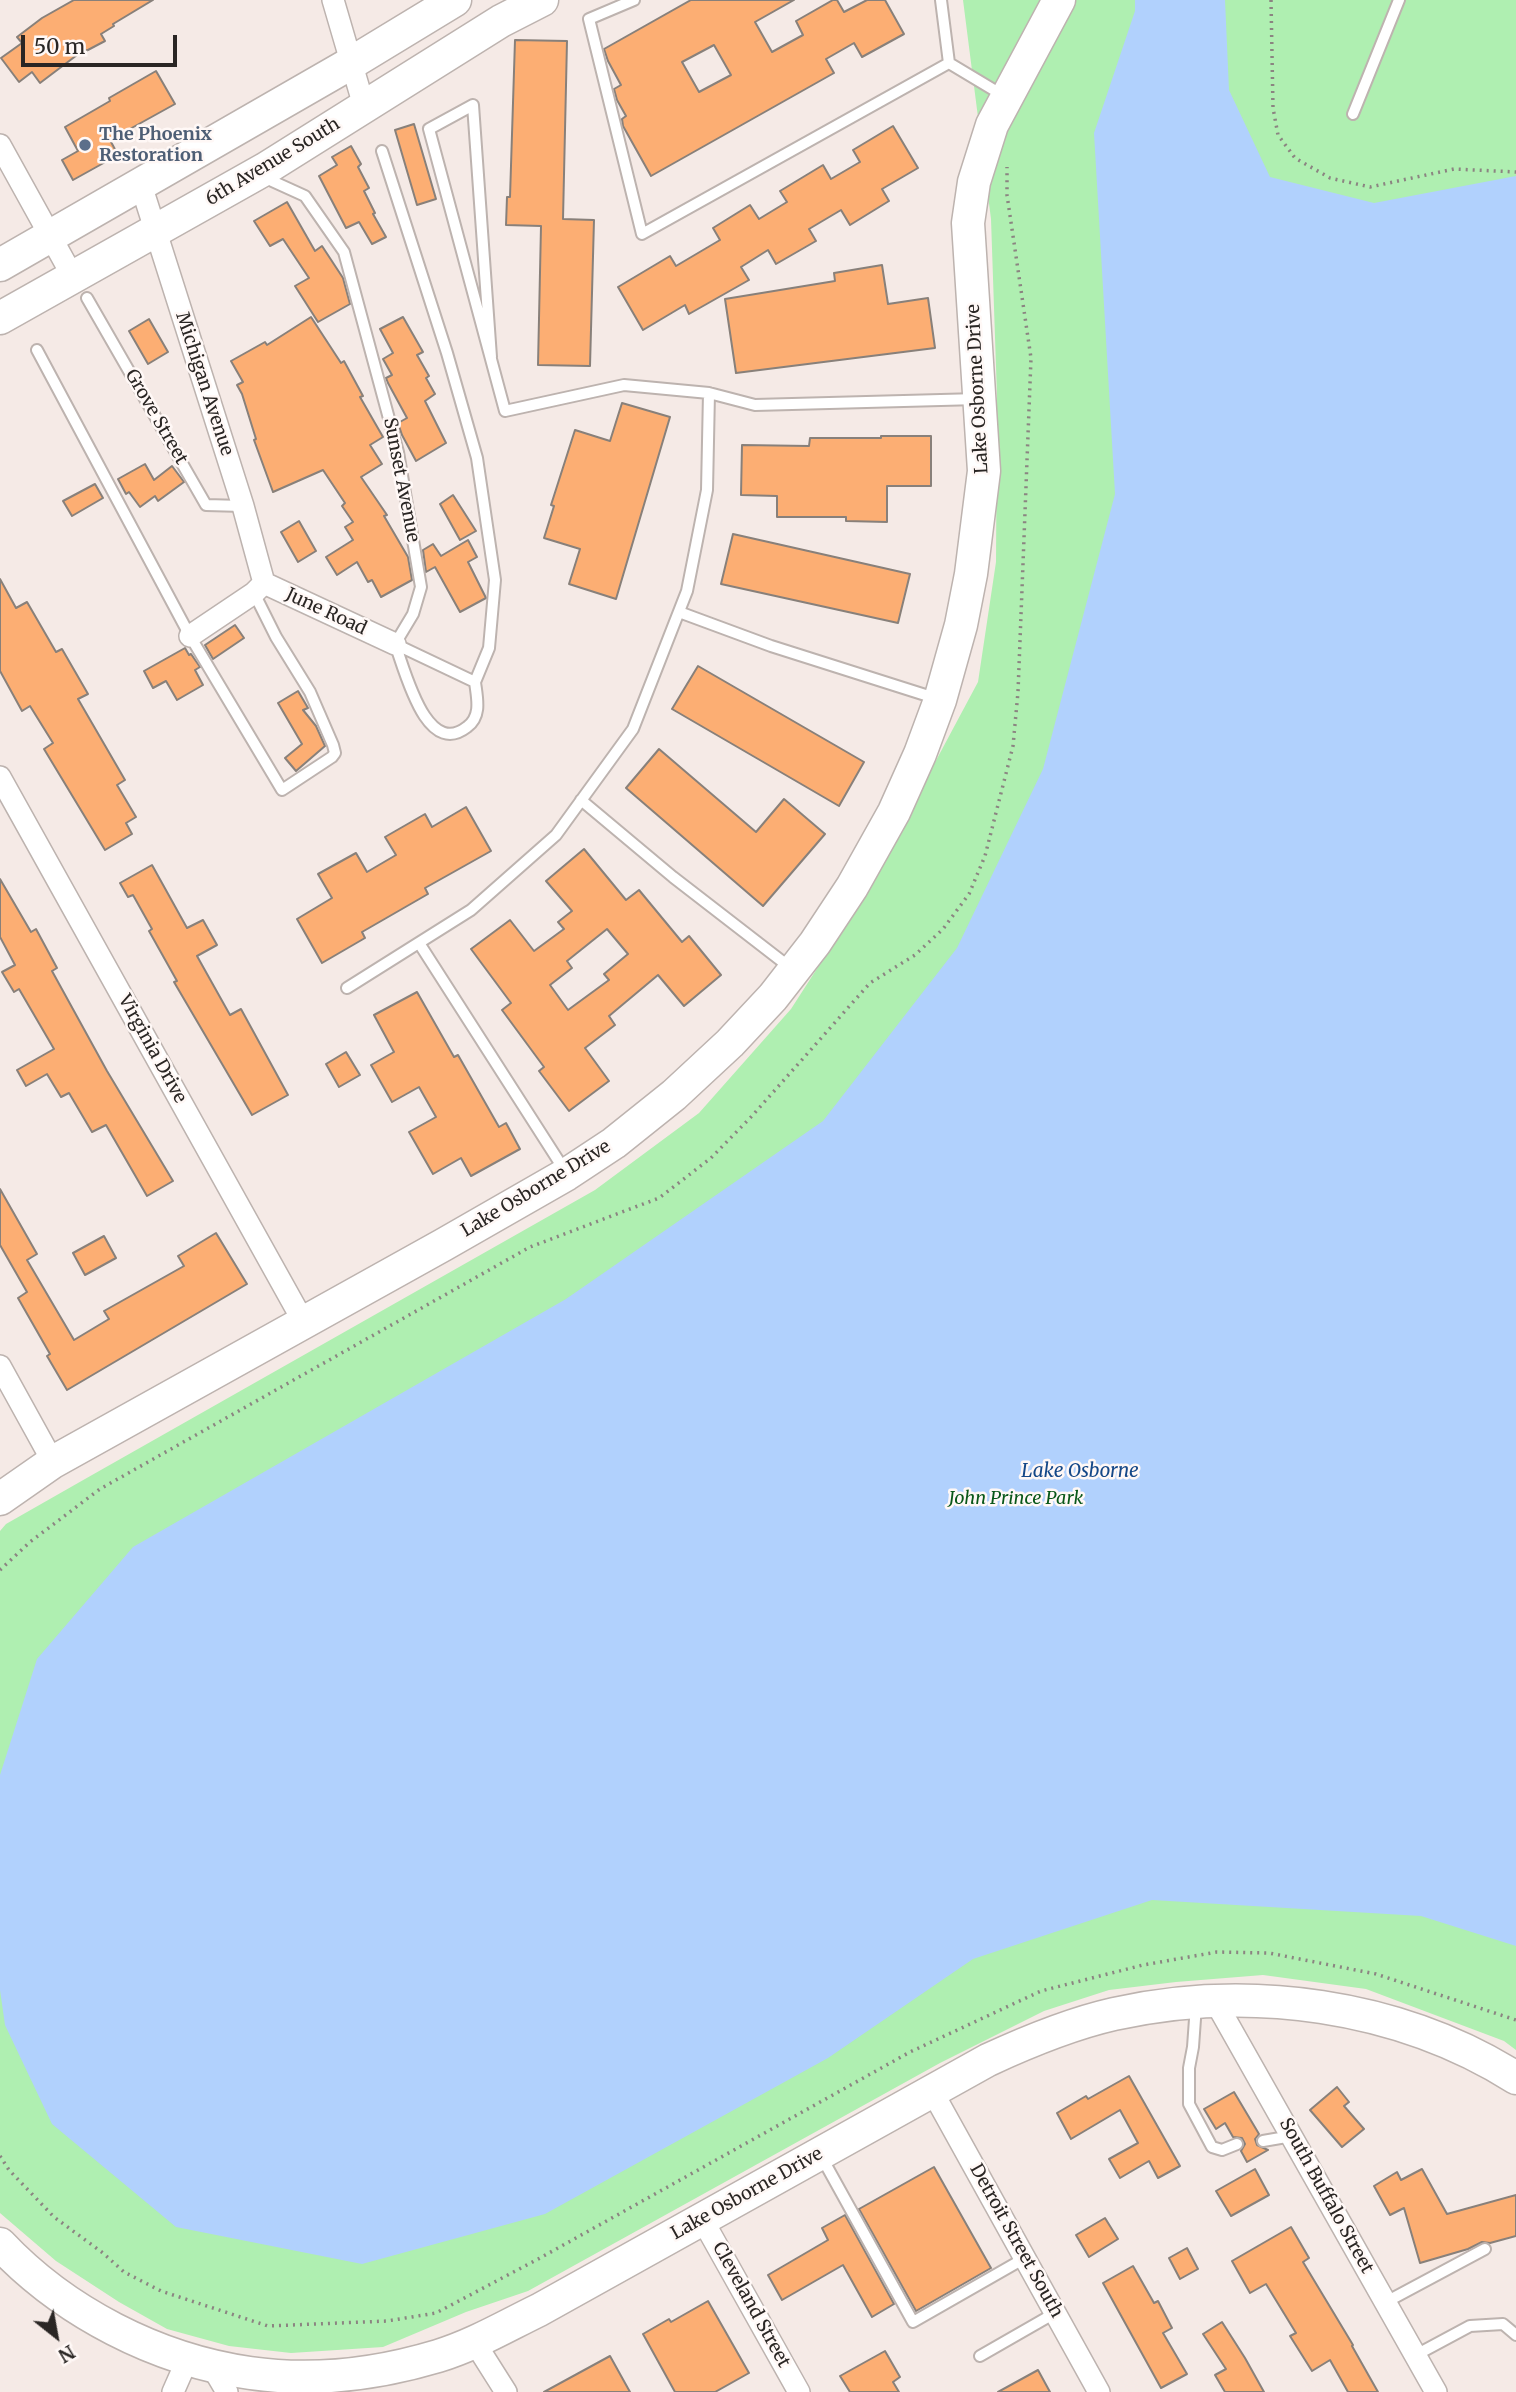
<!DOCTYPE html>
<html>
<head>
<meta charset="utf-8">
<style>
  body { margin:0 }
  #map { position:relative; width:1516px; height:2392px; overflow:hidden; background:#f5eae6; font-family:Merriweather,serif }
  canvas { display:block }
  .north { position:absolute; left:21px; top:2301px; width:70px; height:70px; -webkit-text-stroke:5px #fff8f6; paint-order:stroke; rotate:149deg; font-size:19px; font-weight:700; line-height:28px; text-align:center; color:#2a2624 }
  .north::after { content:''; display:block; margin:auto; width:24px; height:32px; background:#2a2624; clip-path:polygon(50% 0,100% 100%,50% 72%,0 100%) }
  .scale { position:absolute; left:21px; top:35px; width:156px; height:32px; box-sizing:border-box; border:4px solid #2a2624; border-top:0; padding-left:9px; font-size:21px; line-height:24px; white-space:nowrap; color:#2a2624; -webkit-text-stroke:5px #fff8f6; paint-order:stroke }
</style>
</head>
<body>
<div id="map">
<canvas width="1516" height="2392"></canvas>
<div class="north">N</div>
<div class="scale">50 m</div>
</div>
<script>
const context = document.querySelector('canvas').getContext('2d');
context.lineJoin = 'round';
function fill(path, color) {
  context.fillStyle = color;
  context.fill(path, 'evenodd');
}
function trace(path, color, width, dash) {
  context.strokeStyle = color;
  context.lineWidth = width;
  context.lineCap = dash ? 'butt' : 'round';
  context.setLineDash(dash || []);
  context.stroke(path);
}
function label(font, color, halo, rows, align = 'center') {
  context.font = font + ' Merriweather,serif';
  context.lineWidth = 5;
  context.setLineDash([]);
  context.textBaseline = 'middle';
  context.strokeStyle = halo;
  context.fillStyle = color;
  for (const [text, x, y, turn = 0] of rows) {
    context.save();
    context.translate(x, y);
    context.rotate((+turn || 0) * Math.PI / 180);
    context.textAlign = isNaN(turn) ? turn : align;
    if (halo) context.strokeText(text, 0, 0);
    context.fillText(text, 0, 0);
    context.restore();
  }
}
fill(new Path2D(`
  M963,0H1516V2050L1504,2041L1366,1989L1263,1975L1176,1982L1109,1990L1044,2011L940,2063L528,2291L466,2312L383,2347L291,2353L229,2346L167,2329L119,2302L56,2261L0,2213V1531L6,1524L85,1479L595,1190L699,1113L791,1009L863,897L978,682L996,562L997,396L991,219Z`), '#afefb1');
fill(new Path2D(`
  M1135,0H1225L1229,90L1270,177L1374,203L1516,176V1946L1421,1916L1152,1900L973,1959L828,2058L545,2214L362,2264L176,2227L52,2124L5,2025L0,1990V1775L37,1659L133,1547L566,1299L823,1121L957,948L1043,769L1115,494L1094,133L1135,11Z`), '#b1d1fd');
const building = new Path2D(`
  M74,0H153L113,24L114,26L101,34L105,41L86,51L85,49L40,83L32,72L19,82L1,58L22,43L17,37L42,18Z
  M691,0H794L755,22L772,52L803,35L796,21L833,0H837L844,12L867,0H885L904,34L862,57L854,43L826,59L834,73L651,176L623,126L622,119L626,116L617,100L614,89L621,85L608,61L604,49ZM714,45L731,75L699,92L682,62Z
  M515,40L567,41L563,219L594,220L590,366L538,365L541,226L506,225L507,197H510Z
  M156,71L175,104L110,140L118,155L73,180L62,160L78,151L65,127L110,101L109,98Z
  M414,124L436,199L417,205L395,130Z
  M893,126L918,168L882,189L889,201L850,225L841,210L809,229L816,241L776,264L768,250L741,267L749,280L689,314L685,305L643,330L618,287L670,256L676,266L720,240L713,228L750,205L759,219L787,202L780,191L823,165L831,179L860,162L853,150Z
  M351,146L361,164L358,167L369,188L364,191L375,213L373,214L386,237L372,244L359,222L346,228L319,176L337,165L332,157Z
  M287,202L315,251L322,246L343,278L350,304L318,322L295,286L309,278L283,239L270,246L254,221Z
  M882,265L888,304L928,298L935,348L736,373L725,299L835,281L834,273Z
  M311,317L341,363L344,361L363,396L360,397L383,437L370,445L382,464L361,477L387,515L384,516L408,557L412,580L381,597L372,580L368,582L357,562L337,575L326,557L353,540L345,527L353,522L342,506L345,503L323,470L273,492L254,440L256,439L242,394L237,385L243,382L231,361L265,342L267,345Z
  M403,317L423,352L417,355L429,376L426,378L435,394L425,401L446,443L416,461L402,435L398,423L407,418L388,383L386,378L392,375L383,359L393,353L380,329Z
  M149,319L168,352L148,364L129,331Z
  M622,403L670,417L616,599L569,584L580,549L544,538L554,506L551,505L575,430L610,441Z
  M881,436H931V486H887V522L846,521V517H777V496L741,495L742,445L809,446L810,438H881Z
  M145,464L154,480L172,466L184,482L158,501L155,496L140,507L129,492L126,494L118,479Z
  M95,484L103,498L72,516L63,501Z
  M453,495L476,531L460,540L440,504Z
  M299,521L316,551L298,562L281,532Z
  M733,534L910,574L898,623L721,584Z
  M468,540L477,557L468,562L486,598L460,612L435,567L426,572L423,550L433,544L441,556Z
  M0,579L16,608L27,602L56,652L62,649L88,694L78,699L125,780L117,785L136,817L126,823L132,834L105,850L44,749L53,743L30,706L22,711L0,671Z
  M235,625L244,638L213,659L205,645Z
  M185,648L189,655L191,654L200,667L195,670L203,685L177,700L166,681L153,688L144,671Z
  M698,666L864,762L839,806L672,709Z
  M298,691L308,708L303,710L316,726L325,746L296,771L285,758L302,744L278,703Z
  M659,749L756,832L784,799L825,834L763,906L626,788Z
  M466,807L491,851L425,888L428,894L362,932L365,938L322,963L297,919L332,898L318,874L356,853L367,872L396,855L385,837L425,814L432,827Z
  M584,849L626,900L639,890L682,942L689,936L721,975L684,1006L658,975L609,1016L615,1025L585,1048L609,1081L569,1111L539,1071L544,1067L502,1010L511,1003L471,949L510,920L534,951L564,929L558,922L572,911L546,881ZM607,929L628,954L604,974L609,980L568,1010L550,985L572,968L567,961Z
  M152,865L187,928L203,920L217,945L197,956L230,1015L241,1009L288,1095L252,1115L174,982L177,981L149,931L152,929L133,895L128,897L120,883Z
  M0,879L31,932L36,929L57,968L52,971L107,1071L173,1181L147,1196L106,1125L92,1132L69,1093L61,1097L47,1074L26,1086L17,1070L54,1049L19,989L14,992L2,972L15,965L0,937Z
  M417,992L454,1057L458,1055L499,1127L506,1123L520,1149L471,1176L461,1158L433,1174L409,1132L436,1117L419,1087L392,1102L371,1065L394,1052L374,1015Z
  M346,1052L360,1075L339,1087L326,1064Z
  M0,1189L37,1254L27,1260L74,1340L109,1319L104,1311L184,1266L178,1256L216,1233L247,1284L67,1390L47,1356L50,1354L18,1298L27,1292L0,1245Z
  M104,1236L116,1258L85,1275L73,1253Z
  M1129,2076L1180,2166L1158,2178L1149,2161L1120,2178L1109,2159L1138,2143L1120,2110L1071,2139L1057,2113L1086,2096L1088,2099Z
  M1337,2087L1349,2102L1344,2106L1364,2129L1342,2147L1310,2110Z
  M1234,2092L1259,2134L1255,2139L1257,2145L1268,2150L1247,2162L1241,2151L1245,2144L1242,2138L1233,2137L1225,2123L1216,2129L1204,2109Z
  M934,2167L991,2268L916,2311L859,2209Z
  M1255,2169L1269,2195L1231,2216L1216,2191Z
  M1422,2169L1447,2214L1516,2195V2236L1490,2243L1482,2242L1468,2249L1420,2263L1404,2208L1390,2215L1374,2186L1397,2172L1401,2180Z
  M845,2215L894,2304L872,2317L843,2265L782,2300L768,2275L828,2240L822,2228Z
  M1105,2218L1118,2239L1089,2257L1076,2235Z
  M1291,2227L1309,2258L1303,2262L1353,2345L1352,2346L1378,2392H1348L1330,2360L1312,2371L1290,2336L1296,2333L1266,2284L1250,2293L1232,2261Z
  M1187,2248L1198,2269L1180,2279L1169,2258Z
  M1133,2266L1154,2303L1158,2301L1172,2328L1163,2333L1187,2374L1161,2388L1103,2283Z
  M708,2301L749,2373L715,2392H675L643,2334L669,2319L671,2322Z
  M1222,2322L1245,2358L1264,2392H1225L1215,2375L1226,2369L1203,2334Z
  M885,2351L900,2377L893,2382L899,2392H850L840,2376Z
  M610,2356L630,2392H544Z
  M1038,2370L1050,2392H998Z`);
fill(building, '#fcae73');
trace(building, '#88807a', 2);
const lane = new Path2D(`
  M634,0L589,19L642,234L949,63L1004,96
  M941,0L949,63
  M1353,114L1399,0
  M382,151L447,353L477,458L495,580L489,648L475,682L395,644
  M267,173L272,181L305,196L344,252L398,452L421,587L413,614L395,644C405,670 426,759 467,727C482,716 477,698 475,682
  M87,298L206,505L243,506
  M37,350L190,636L282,790L332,757L335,753L333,745L310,692L276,637L254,593
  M491,357L473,105L429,129L505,411L624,385L709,393L755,405L978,399
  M679,612L771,646L938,699
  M581,800L673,877L792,969
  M419,943L565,1171
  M347,988L471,910L556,835L633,729L687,591L707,490L709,393
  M1196,2005L1193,2047L1189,2068V2104L1212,2147L1222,2150L1237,2144
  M1263,2141L1292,2136
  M821,2156L913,2322L1025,2258
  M1386,2302L1485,2249
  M1416,2355L1470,2326L1503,2324L1516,2335
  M980,2356L1055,2313`);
const street = new Path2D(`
  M333,0L364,106
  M0,145L73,277
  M141,185L243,506L264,583
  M190,636L254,593L264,583L395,644
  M0,777L303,1321
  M0,1366L53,1462
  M1215,2001L1436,2392
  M932,2091L1099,2392
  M702,2219L799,2392
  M475,2343L506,2392
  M211,2365L227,2392
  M173,2392L188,2358`);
const secondary = new Path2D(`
  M0,265L353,62L455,0
  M0,318L265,169L501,21L542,0
  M0,1499L53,1462L443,1245L567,1174L614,1143L674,1095L730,1043L773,997L815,943L852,887L894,812L920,754L940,700L961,625L971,574L984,471L968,223L974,182L992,125L1059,0
  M0,2244C64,2312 157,2360 250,2373C312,2382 378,2374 438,2356C474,2345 506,2326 539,2310L988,2060C1029,2041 1070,2024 1114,2014C1248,1984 1399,2004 1516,2078`);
trace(lane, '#bdb3af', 14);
trace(street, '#bdb3af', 24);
trace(secondary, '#bdb3af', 35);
trace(new Path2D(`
  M1271,0L1273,108L1278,135L1295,158L1330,178L1370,187L1454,169L1516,172
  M0,1570L30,1542L100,1489L530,1247L659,1198L711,1158L752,1116L870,983L915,955L943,929L969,894L985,856L1013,746L1018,692L1031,358L1007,195V167
  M0,2156L9,2170L54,2217L103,2253L124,2272L161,2291L268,2326L387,2321L436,2313L540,2258L910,2052L1041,1991L1143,1965L1217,1952L1269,1953L1376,1974L1516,2020`), '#8b8481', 3.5, [2, 5]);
trace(lane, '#fff', 10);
trace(street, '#fff', 21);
trace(secondary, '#fff', 32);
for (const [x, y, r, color] of [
  [85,145,7,"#5c6f8a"]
]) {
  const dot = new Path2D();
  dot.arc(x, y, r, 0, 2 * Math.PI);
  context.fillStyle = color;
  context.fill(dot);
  trace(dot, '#fff8f6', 2.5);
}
label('bold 18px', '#4e5e75', '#fff8f6', [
  ["The Phoenix",99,135],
  ["Restoration",99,156]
], 'left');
label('18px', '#2a2624', '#fff8f6', [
  ["6th Avenue South",273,162,-31],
  ["Michigan Avenue",204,384,72],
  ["Lake Osborne Drive",978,389,-93],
  ["Grove Street",156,417,60],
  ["Sunset Avenue",401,480,79],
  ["June Road",326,612,25],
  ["Virginia Drive",152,1049,61],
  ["Lake Osborne Drive",536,1189,-31],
  ["Lake Osborne Drive",747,2194,-29],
  ["South Buffalo Street",1326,2196,61],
  ["Detroit Street South",1016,2241,61],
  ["Cleveland Street",751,2305,61]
]);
label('italic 18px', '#095719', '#fff8f6', [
  ["John Prince Park",1016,1499]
]);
label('italic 19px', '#154888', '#fff8f6', [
  ["Lake Osborne",1080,1472]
]);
</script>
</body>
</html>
